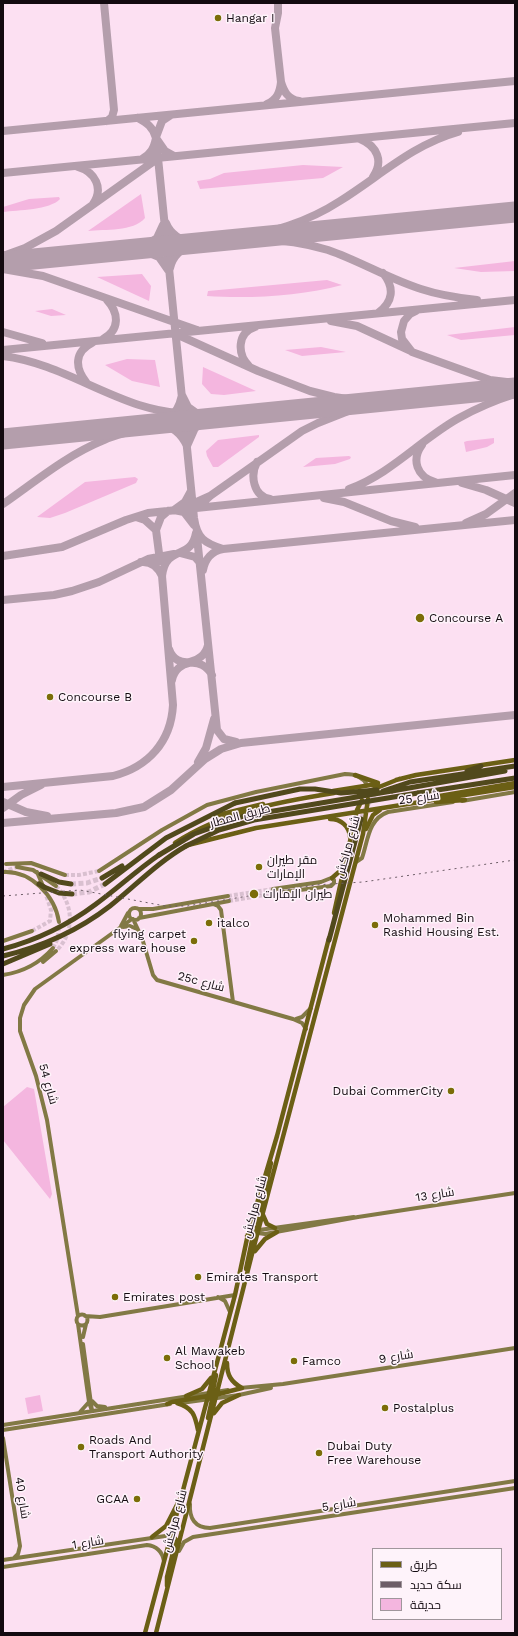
<!DOCTYPE html>
<html>
<head>
<meta charset="utf-8">
<style>
  body { margin:0 }
  #map { position:relative; width:518px; height:1636px; overflow:hidden; background:#fce0f2; font-family:"Work Sans",Cairo,sans-serif }
  canvas { display:block }
  .frame { position:absolute; inset:0; border:4px solid #130a10; pointer-events:none }
  .legend { position:absolute; left:372px; top:1548px; width:130px; height:72px; box-sizing:border-box; background:#fef3fa; border:1px solid #a0969c; margin:0; padding:5px 7px; list-style:none; font-size:12px; color:#130a10 }
  .legend li { display:flex; align-items:center; gap:8px; height:20px }
  .legend b { width:20px; border:1px solid #a0969c }
</style>
</head>
<body>
<div id="map">
<canvas width="518" height="1636"></canvas>
<div class="frame"></div>
<ul class="legend">
<li><b style="height:5px;background:#6b5f15"></b>طريق</li>
<li><b style="height:5px;background:#6d5d67"></b>سكة حديد</li>
<li><b style="height:11px;background:#f4b6df"></b>حديقة</li>
</ul>
</div>
<script>
const context = document.querySelector('canvas').getContext('2d');
context.lineJoin = 'round';
function fill(path, color) {
  context.fillStyle = color;
  context.fill(path, 'evenodd');
}
function trace(path, color, width, dash) {
  context.strokeStyle = color;
  context.lineWidth = width;
  context.lineCap = dash ? 'butt' : 'round';
  context.setLineDash(dash || []);
  context.stroke(path);
}
function label(font, color, halo, rows, align = 'center') {
  context.font = font + ' "Work Sans",Cairo,sans-serif';
  context.lineWidth = 3;
  context.setLineDash([]);
  context.textBaseline = 'middle';
  context.strokeStyle = halo;
  context.fillStyle = color;
  for (const [text, x, y, turn = 0] of rows) {
    context.save();
    context.translate(x, y);
    context.rotate((+turn || 0) * Math.PI / 180);
    context.textAlign = isNaN(turn) ? turn : align;
    if (halo) context.strokeText(text, 0, 0);
    context.fillText(text, 0, 0);
    context.restore();
  }
}
fill(new Path2D(`
  M303,165L343,167L323,178L200,189L197,181L210,179L224,173Z
  M141,194L145,218C133,232 105,229 88,231Z
  M59,197L60,199C50,210 18,210 3,212V207L29,199Z
  M515,261V271L481,272L454,268Z
  M142,274L151,286L149,301L97,277Z
  M327,280L342,285C301,296 249,299 207,296L208,291Z
  M52,309L66,315L51,316L35,311Z
  M515,327V335L461,340L447,335Z
  M321,347L346,352L302,356L285,350Z
  M127,359L155,360L160,387L132,381L105,365Z
  M203,367L256,391L224,395L211,394L202,384Z
  M259,435V437L218,467H213L207,456L206,451L218,440Z
  M494,438V443L487,447L466,452L464,442L467,441Z
  M349,456L351,457L350,459L335,464L303,467L316,458Z
  M135,477L138,479L136,483L65,513L50,518L37,517L85,482Z
  M27,1087L34,1089L52,1194L50,1199L3,1140V1107Z
  M40,1395L43,1411L28,1414L25,1398Z`), '#f4b6df');
trace(new Path2D(`
  M104,3L114,110L112,117L107,121
  M278,3V13L275,28L281,82
  M267,104C277,100 280,92 281,82C284,92 288,99 299,101
  M138,118C147,123 153,127 156,138L194,518C197,538 204,543 223,549L515,520
  M3,131L515,81
  M156,137L162,121L171,115
  M360,139C377,146 384,161 373,177
  M142,159C151,154 154,148 156,138L165,151L174,156
  M78,167C95,172 104,188 93,204
  M3,173L515,123
  M166,223C171,236 182,241 194,244C182,248 173,255 170,268
  M232,240C272,232 306,223 340,201C380,176 412,145 458,132
  M253,240C278,239 304,243 328,250C360,261 389,279 421,289C439,295 459,298 477,300
  M140,249L157,238L163,225
  M140,249L159,257L168,270
  M3,256L25,248L56,231L157,159
  M3,269L43,276L197,330
  M416,311L410,314L404,321L401,332L402,339L412,352L490,380L515,383
  M378,313C393,302 395,288 383,273
  M331,321L357,326L411,351
  M3,332L42,343
  M176,334L258,371L310,391L334,397L355,400L389,401
  M103,339C120,330 119,313 107,300
  M3,350L515,300
  M3,356C52,362 93,390 139,405C152,409 165,412 178,413
  M249,366C237,354 237,333 255,327
  M86,382C75,368 74,352 92,343
  M198,416L224,417
  M158,423C173,427 181,433 187,446L195,428L209,418
  M422,445C411,460 417,477 435,482
  M257,462C250,475 253,496 270,499
  M462,483L486,490L515,503
  M349,489C391,474 421,439 459,418C477,408 496,400 515,394
  M191,491L185,502L174,510L184,512L194,525
  M210,496L302,431L318,423L371,402
  M324,498L344,502L391,521L415,527
  M3,504C36,481 67,455 104,440C124,431 151,429 168,418C176,414 180,404 182,395L188,407L202,417
  M190,505L210,496L197,508
  M136,517L145,520L156,530L160,561
  M466,523L486,514L515,493
  M156,530L161,517L168,511
  M197,537L217,730L224,739L236,742
  M180,553L195,557L201,564
  M3,556L62,547L126,520L148,513L515,475
  M141,562C152,561 158,567 162,576
  M203,570C205,559 212,551 223,549
  M3,600L54,595L72,591L99,582L148,559L174,554
  M169,649C176,670 204,664 208,645
  M172,680C176,660 202,656 212,675
  M198,762L206,748L214,719
  M3,787L113,776C148,767 171,742 173,705L162,576C166,544 191,561 196,533
  M3,802L26,812L47,816
  M3,808L21,795L41,785
  M3,823L116,813L144,807L171,790L205,759L221,749L241,743L515,715`), '#b49eac', 8);
trace(new Path2D(`
  M3,262L515,212
  M3,439L515,388`), '#b49eac', 21);
trace(new Path2D(`
  M3,872L17,867
  M65,875H79L99,871
  M56,886C74,904 75,933 56,951
  M228,896L273,889
  M229,901L276,893
  M32,931L50,921L51,910L46,895
  M53,948L58,938L59,926`), '#d9c0d0', 4, [4, 2]);
trace(new Path2D(`
  M361,819L369,802L379,793
  M71,884L87,883L102,878
  M72,894L89,892L105,884`), '#d9c0d0', 5, [5, 2.5]);
trace(new Path2D(`
  M462,801L515,792
  M356,862L362,858C368,841 368,819 388,812L453,802
  M6,864L31,863L65,875
  M17,867L33,870L56,886
  M99,871L162,830L207,805L256,792L345,774C354,774 363,777 367,785
  M3,872C31,870 55,896 59,922
  M37,872L43,886
  M273,889L321,882L331,878L334,880V883L331,886L276,893
  M213,904L218,906L221,910L233,1002
  M129 914a6 6 0 1 1 12 0a6 6 0 1 1-12 0Z
  M139,909H153L228,896
  M139,918L229,901
  M133,919L142,938L153,975L157,980L293,1019L302,1023L306,1029
  M121,926L128,913
  M123,927L130,926L137,929
  M3,941L32,931
  M43,962L56,951
  M3,975C23,972 39,964 53,948
  M296,1019L302,1017L311,1008
  M258,1233L265,1234L358,1217L515,1193
  M248,1234L259,1230L354,1217
  M218,1297L225,1301L230,1312
  M76.5 1320a5.5 5.5 0 1 1 11 0a5.5 5.5 0 1 1-11 0Z
  M78,1316L47,1120L36,1076L20,1031V1018L24,1005L35,989L132,919
  M85,1316L100,1317L235,1295
  M78,1324L89,1402L92,1411
  M83,1337L86,1324
  M83,1344L92,1411
  M240,1388L283,1384L515,1348
  M92,1401L97,1406L105,1407
  M181,1403L239,1395L271,1388
  M80,1412L89,1402
  M3,1425L228,1390
  M3,1430L170,1404
  M3,1438L20,1546L18,1554L14,1558
  M190,1504C189,1518 195,1528 210,1528L515,1481
  M179,1551L184,1542L193,1537L515,1488
  M3,1560L172,1535
  M3,1567L147,1545C157,1546 162,1551 164,1561`), '#827945', 4);
trace(new Path2D(`
  M355,775L378,783
  M396,780L416,775L515,760
  M333,791L377,784
  M369,791L399,779
  M428,798L515,783
  M436,802L465,800
  M214,816L263,804
  M330,819C341,819 349,826 350,837
  M366,829L373,815L380,810
  M175,843C222,812 278,802 334,793
  M188,845L256,828L515,787
  M332,878L340,871L344,858
  M334,913L357,810L362,800
  M263,1215L267,1224L275,1228
  M258,1233L256,1225L271,1163
  M255,1251L265,1239L277,1232
  M246,1269L253,1236L250,1234L247,1236
  M227,1363C227,1375 231,1382 242,1388
  M215,1395L242,1388
  M186,1396L202,1389L211,1378
  M215,1397L213,1390L216,1375
  M177,1403C193,1408 195,1415 198,1430
  M167,1404L172,1402L208,1396L218,1391
  M214,1413L222,1403L239,1395
  M208,1418L212,1400L210,1393
  M152,1537L166,1526L180,1499
  M167,1586V1577L176,1540L172,1535
  M145,1633L235,1295L248,1234L277,1136L329,938
  M156,1633L252,1254L363,834L368,799`), '#6b5f15', 4.5);
trace(new Path2D(`
  M467,771L481,766
  M383,791L410,782L515,766
  M392,791L505,771
  M418,793L515,778
  M41,874L59,882L71,884
  M102,878L122,866
  M105,884L166,838L235,803
  M44,887L59,893L72,894
  M329,940L361,819
  M3,949C37,940 68,925 96,904C118,888 137,870 159,855
  M3,956C41,947 79,930 110,906C135,886 158,862 186,846
  M3,964L50,944`), '#51491c', 5);
trace(new Path2D(`
  M3,896L80,890L165,906H187L315,885L363,882L515,860`), '#6d5d67', 1, [2, 4]);
trace(new Path2D(`
  M235,803L300,789H315L341,793L377,790
  M186,846L219,830L254,820L418,793
  M159,855L194,834L244,816L392,791
  M39,884L44,887`), '#51491c', 5);
for (const [x, y, r, color] of [
  [218,18,4,"#7b6d08"],
  [420,618,5,"#7b6d08"],
  [50,697,4,"#7b6d08"],
  [259,867,4,"#7b6d08"],
  [254,894,5,"#7b6d08"],
  [209,923,4,"#7b6d08"],
  [375,925,4,"#7b6d08"],
  [194,941,4,"#7b6d08"],
  [451,1091,4,"#7b6d08"],
  [198,1277,4,"#7b6d08"],
  [115,1297,4,"#7b6d08"],
  [167,1358,4,"#7b6d08"],
  [294,1361,4,"#7b6d08"],
  [385,1408,4,"#7b6d08"],
  [81,1447,4,"#7b6d08"],
  [319,1453,4,"#7b6d08"],
  [137,1499,4,"#7b6d08"]
]) {
  const dot = new Path2D();
  dot.arc(x, y, r, 0, 2 * Math.PI);
  context.fillStyle = color;
  context.fill(dot);
  trace(dot, '#fef3fa', 1.5);
}
label('12px', '#130a10', '#fef3fa', [
  ["Hangar I",226,18],
  ["Concourse A",429,618],
  ["Concourse B",58,697],
  ["مقر طيران",267,860],
  ["الإمارات",267,874],
  ["طيران الإمارات",263,894],
  ["Mohammed Bin",383,918],
  ["Rashid Housing Est.",383,932],
  ["italco",217,923],
  ["flying carpet",186,934,"right"],
  ["express ware house",186,948,"right"],
  ["Dubai CommerCity",443,1091,"right"],
  ["Emirates Transport",206,1277],
  ["Emirates post",123,1297],
  ["Al Mawakeb",175,1351],
  ["School",175,1365],
  ["Famco",302,1361],
  ["Postalplus",393,1408],
  ["Roads And",89,1440],
  ["Transport Authority",89,1454],
  ["Dubai Duty",327,1446],
  ["Free Warehouse",327,1460],
  ["GCAA",129,1499,"right"]
], 'left');
label('12px', '#130a10', '#fef3fa', [
  ["شارع 25",419,798,-8],
  ["طريق المطار",240,816,-15],
  ["شارع مراكش",348,847,-75],
  ["25c شارع",201,982,15],
  ["شارع 54",48,1084,74],
  ["شارع 13",435,1195,-9],
  ["شارع مراكش",255,1207,-75],
  ["شارع 9",396,1357,-9],
  ["شارع 40",22,1498,81],
  ["شارع 5",339,1505,-9],
  ["شارع مراكش",175,1521,-75],
  ["شارع 1",88,1543,-9]
]);
</script>
</body>
</html>
